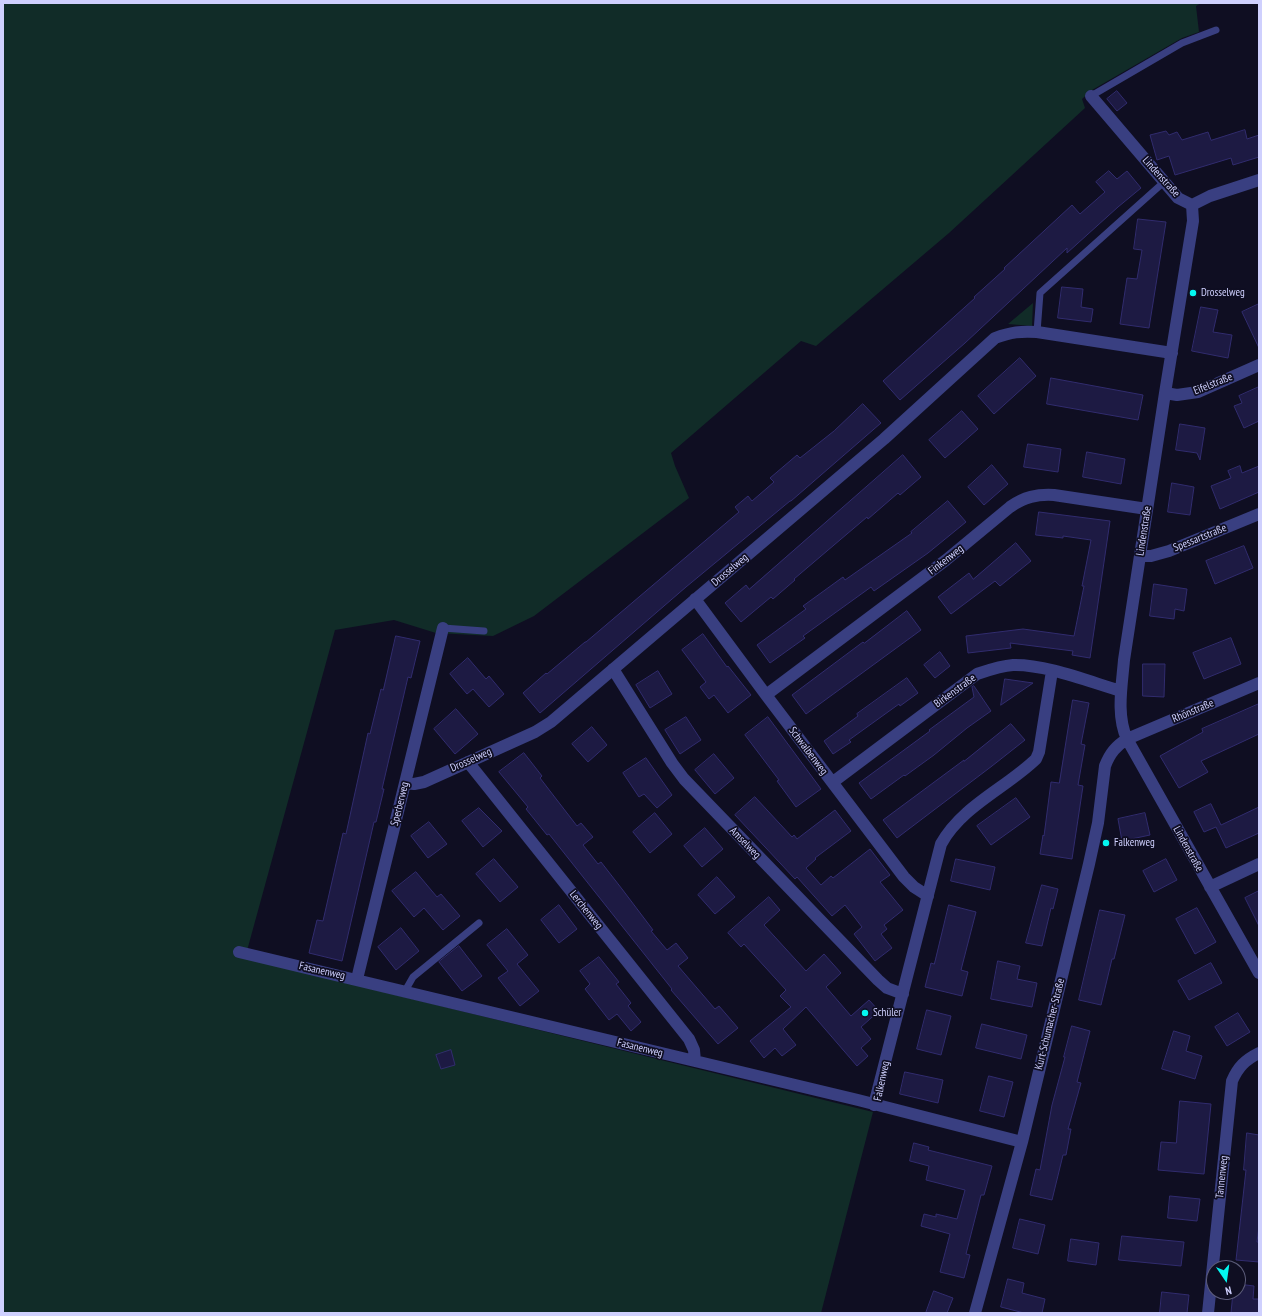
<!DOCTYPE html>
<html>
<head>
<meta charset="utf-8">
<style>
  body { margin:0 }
  #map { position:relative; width:1262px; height:1316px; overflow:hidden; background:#0f0e22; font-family:"PT Sans Narrow",sans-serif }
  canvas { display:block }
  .frame { position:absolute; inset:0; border:4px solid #cfd0fe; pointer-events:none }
  .north { position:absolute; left:1206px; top:1260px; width:40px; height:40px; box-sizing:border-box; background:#0f0e22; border:1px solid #5c5c7a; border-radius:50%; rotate:167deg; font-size:11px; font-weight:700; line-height:16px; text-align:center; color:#cfd0fe }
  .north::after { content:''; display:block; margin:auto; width:14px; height:18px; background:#03f7f1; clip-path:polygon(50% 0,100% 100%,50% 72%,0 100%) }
</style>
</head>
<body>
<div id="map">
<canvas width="1262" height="1316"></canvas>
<div class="frame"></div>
<div class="north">N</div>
</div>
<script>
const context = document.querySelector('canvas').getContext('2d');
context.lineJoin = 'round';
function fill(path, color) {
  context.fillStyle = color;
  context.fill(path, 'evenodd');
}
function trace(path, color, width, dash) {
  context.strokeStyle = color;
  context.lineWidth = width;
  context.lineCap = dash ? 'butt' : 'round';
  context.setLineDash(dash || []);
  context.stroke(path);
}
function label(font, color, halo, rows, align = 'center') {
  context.font = font + ' "PT Sans Narrow",sans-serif';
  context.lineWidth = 3.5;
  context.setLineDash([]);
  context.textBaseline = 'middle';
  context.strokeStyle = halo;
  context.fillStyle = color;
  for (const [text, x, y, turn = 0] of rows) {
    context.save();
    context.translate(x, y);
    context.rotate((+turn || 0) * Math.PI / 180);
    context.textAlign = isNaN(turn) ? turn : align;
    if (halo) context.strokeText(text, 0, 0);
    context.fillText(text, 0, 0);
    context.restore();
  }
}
fill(new Path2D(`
  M3,3H1201L1196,6L1199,32L1182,38L1092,90L1082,99L1085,108L949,233L816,346L801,341L671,453L675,466L689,498L534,616L493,636L436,633L394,620L335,630L245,958L873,1112L821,1313H3Z
  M1033,303L1032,326L1008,324Z`), '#112c28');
const building = new Path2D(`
  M1117,91L1127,103L1117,111L1107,99Z
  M1245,130L1247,139L1259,135V157L1233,165L1231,158L1175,175L1169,156L1157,160L1150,135L1166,131L1169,135L1177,132L1182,140L1208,132L1211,140Z
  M1109,171L1117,179L1127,171L1141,188L1118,207L1067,253V248L965,343L900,400L883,381L975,298L974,297L1005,269L1004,268L1072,205L1080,214L1105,192L1096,182Z
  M1138,219L1166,222L1149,328L1120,324L1127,278L1137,279L1142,250L1134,249Z
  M1062,287L1083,289L1081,307L1093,309L1091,322L1058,318Z
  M1259,304V348L1242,312Z
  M1201,307L1218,310L1213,332L1232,335L1228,358L1192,351Z
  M1020,358L1036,376L994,414L978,396Z
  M1051,378L1143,395L1138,420L1047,404Z
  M1259,387V421L1244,428L1234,406L1242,403L1239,396Z
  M863,404L881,423L791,501H790L686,587L540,713L523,693L546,673L547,674L585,642H586L739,512L735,507L748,496L752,501L774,482L770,478L797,455L800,458L834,431Z
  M962,411L978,429L945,458L929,440Z
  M1180,424L1205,428L1200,460L1197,453L1176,450Z
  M1028,444L1061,449L1058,472L1024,467Z
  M1087,452L1125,459L1121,484L1083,477Z
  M903,455L921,477L900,495L898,493L868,519L867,517L794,579L795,580L773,599L771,597L741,622L725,603L746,585L749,589Z
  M992,465L1008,484L984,505L968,487Z
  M1240,466L1242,473L1259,466V492L1220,509L1211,486L1231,478L1228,471Z
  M1172,483L1194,487L1190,515L1168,512Z
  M948,501L966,522L928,553L874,591L871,587L803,636L805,638L770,663L757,645L806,609L803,606L843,577L845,580L912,533L911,532Z
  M1039,512L1110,521L1090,658L1072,655L1073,651L1010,643L1011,648L968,653L966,636L1023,629L1074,636L1084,586H1082L1091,540L1063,536V538L1036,535Z
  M1016,543L1031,561L1000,586L995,581L951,614L938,597L969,573L973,579Z
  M1244,546L1253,568L1215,584L1206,561Z
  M1154,584L1187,589L1184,611L1175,609L1174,619L1150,616Z
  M907,611L921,630L806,714L792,695L863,642L864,643Z
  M703,634L727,667L728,666L751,695L728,713L714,695L709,699L700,687L706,682L682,650Z
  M396,636L420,641L411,678L408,677L382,789H384L376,822H374L342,961L309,953L317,920L323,921L343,833L346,834L368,733L370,734L381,689L383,690Z
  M1231,638L1241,664L1204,679L1193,653Z
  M940,652L950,666L935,678L924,665Z
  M468,658L486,679L489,676L504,694L489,707L473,689L467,694L450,674Z
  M1143,664H1165L1164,697L1143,696Z
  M658,671L672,694L650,708L636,685Z
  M907,678L918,693L900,706L899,704L849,740L851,742L833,754L824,741L858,716L857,714Z
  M1005,679L1033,683L1001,705Z
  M974,686L991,711L967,728L934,755L905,776L904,775L871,799L859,783L930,731L929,730L974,697L972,687Z
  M1073,700L1089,703L1081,744L1085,745L1078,785L1083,786L1072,859L1040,854L1043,835L1044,836L1051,782L1059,783Z
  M1259,704V734L1201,761L1208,772L1179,788L1160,756L1203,732L1202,729Z
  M456,709L478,734L455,754L434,729Z
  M686,717L701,740L680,754L665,730Z
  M768,717L821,789L796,807L777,781L779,780L745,735Z
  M1011,724L1025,740L992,766L897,838L883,820L964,760V761Z
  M592,727L607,745L588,762L572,744Z
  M524,753L542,776L540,778L577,826L581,823L593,837L583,845L598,864L601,862L622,889L653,930L651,931L667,950L676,943L688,958L678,966L715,1009L719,1006L738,1028L718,1044L671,990L672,989L549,834L547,835L526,809L528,807L499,772Z
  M714,754L734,778L715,794L695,770Z
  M646,758L672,795L657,808L644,794L639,797L623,773Z
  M755,797L792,837L794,835L797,839L835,810L851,831L815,858L816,859L806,868L821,885L831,876L833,878L870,849L890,875L880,882L903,910L884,925L887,929L881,934L892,948L875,961L854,934L862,927L845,905L832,916L797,877L795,879L735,815Z
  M1016,798L1030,817L991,845L977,826Z
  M1211,804L1221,825L1259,807V833L1226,848L1216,827L1204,832L1194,812Z
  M479,808L502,831L483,847L462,821Z
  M655,813L672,834L650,853L633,832Z
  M1145,813L1150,835L1122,841L1118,819Z
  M429,822L447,844L428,858L411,836Z
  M705,828L723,849L702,867L684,846Z
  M494,859L518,887L500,902L476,874Z
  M956,859L995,867L990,890L951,881Z
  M1166,859L1177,880L1154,892L1143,871Z
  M416,872L437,897L441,894L460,916L443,930L424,908L414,917L392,891Z
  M717,877L735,897L715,914L698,895Z
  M1042,885L1058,889L1053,909L1051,908L1042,946L1026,943Z
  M1259,891V926L1245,898Z
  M769,897L780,910L764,925L806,971L824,954L841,973L826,987L851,1016L869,1000L879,1011L861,1027L871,1039L861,1048L868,1056L857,1066L806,1007L783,1029L796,1045L782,1056L775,1048L764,1058L750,1041L791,1007L780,996L786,990L744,944L741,947L728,933Z
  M559,905L577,929L559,943L541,920Z
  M949,905L976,912L961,970L968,972L962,996L925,987L931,963L934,964Z
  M1197,908L1216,942L1195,954L1176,919Z
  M1100,910L1125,915L1114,959H1112L1101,1005L1079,1000Z
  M401,928L419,951L396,970L378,947Z
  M507,929L528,955L517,964L539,991L520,1006L498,978L508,971L487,945Z
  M459,946L482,976L462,991L439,962Z
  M599,957L619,982L616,984L631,1003L628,1006L641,1022L631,1031L617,1014L609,1020L585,989L590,984L580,971Z
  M998,961L1020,966L1017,979L1037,983L1032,1007L991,999Z
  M1211,963L1222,983L1189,1000L1178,981Z
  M927,1010L951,1016L941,1055L917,1049Z
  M1238,1013L1250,1032L1227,1046L1215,1027Z
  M982,1024L1027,1035L1021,1059L976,1048Z
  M1072,1026L1090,1031L1077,1082L1081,1083L1068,1129H1071L1066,1155H1063L1052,1200L1030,1195L1036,1169L1040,1170L1052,1105L1065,1057H1064Z
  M1174,1031L1190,1036L1186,1051L1202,1056L1195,1079L1162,1069Z
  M451,1050L455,1065L441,1069L436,1055Z
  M905,1072L943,1080L938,1103L900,1094Z
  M989,1076L1013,1082L1004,1117L980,1111Z
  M1180,1101L1211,1104L1204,1174L1158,1170L1161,1142L1176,1143Z
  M1247,1133L1259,1135V1226L1257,1242H1259V1262L1236,1260L1246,1170H1244Z
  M914,1143L929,1147L928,1150L992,1166L984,1195H981L966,1254L970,1255L964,1278L940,1272L950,1234L921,1226L924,1214L936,1217V1214L957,1219L965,1190L926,1180L929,1166L910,1161Z
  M1170,1196L1200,1199L1197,1221L1168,1218Z
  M1020,1219L1045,1225L1038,1254L1013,1248Z
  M1122,1236L1184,1242L1181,1266L1119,1260Z
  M1071,1239L1099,1243L1096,1265L1068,1261Z
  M1008,1279L1024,1283L1022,1293L1045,1299L1042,1313H1024L1001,1307Z
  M1238,1284L1254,1286L1253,1299H1259V1313H1231L1233,1292H1238Z
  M934,1291L953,1298L947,1313H926Z
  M1162,1292L1189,1295L1187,1313H1160Z`);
fill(building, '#1d1a43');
trace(building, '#312c6e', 1);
trace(new Path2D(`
  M1091,96L1182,43L1216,30
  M1037,332L1040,293L1164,182
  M443,628L484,631
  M405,991L413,977L479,923`), '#393f81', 7);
trace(new Path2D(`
  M1091,96L1178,198L1192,205
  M1192,205L1193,221L1165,393L1124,660C1122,685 1116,715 1127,739L1259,973
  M1192,205L1210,196L1259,180
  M1165,393L1177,395L1198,392L1259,365
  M1140,556H1151L1169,551L1259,514
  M695,599L766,695L904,877L914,887L928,896
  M613,669L672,763L684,779L878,980L887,988L903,994
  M766,695L946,560L1010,507C1024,497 1037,494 1054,495L1147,509
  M468,762L689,1039L694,1050L695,1061
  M833,782L977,674C989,670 1000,666 1013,665C1045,664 1090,682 1121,691
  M405,783L414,784L424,782L535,732L551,722L884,439L995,338C1011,332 1021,331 1037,332L1172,353
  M1210,887L1259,864
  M239,952L858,1100L1022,1142
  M357,979L443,628
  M874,1105L941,844C962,806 1006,788 1036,759L1039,752L1052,671
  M975,1313L1022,1142L1089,864L1098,823L1105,766C1110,753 1116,746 1127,739L1259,683
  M1208,1313L1232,1081C1238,1067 1245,1060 1259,1053`), '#393f81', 12);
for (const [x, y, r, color] of [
  [1193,293,4,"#03f7f1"],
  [1106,843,4,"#03f7f1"],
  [865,1013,4,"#03f7f1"]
]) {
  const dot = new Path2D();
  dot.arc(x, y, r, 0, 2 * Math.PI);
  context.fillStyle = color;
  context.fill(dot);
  trace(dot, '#0f0e22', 1.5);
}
label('11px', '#cfd0fe', '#0f0e22', [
  ["Lindenstraße",1161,177,48],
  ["Eifelstraße",1213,384,-22],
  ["Lindenstraße",1144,531,-81],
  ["Spessartstraße",1200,538,-22],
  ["Finkenweg",946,560,-38],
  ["Drosselweg",730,570,-40],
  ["Birkenstraße",955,691,-36],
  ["Rhönstraße",1193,711,-23],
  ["Schwalbenweg",808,751,53],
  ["Drosselweg",471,760,-24],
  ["Sperberweg",400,804,-76],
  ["Amselweg",745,843,46],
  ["Lindenstraße",1188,849,61],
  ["Lerchenweg",586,910,51],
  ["Fasanenweg",322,971,13],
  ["Kurt-Schumacher-Straße",1050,1024,-76],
  ["Fasanenweg",640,1048,14],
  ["Falkenweg",882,1081,-78],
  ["Tannenweg",1222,1177,-84]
]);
label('11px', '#cfd0fe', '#0f0e22', [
  ["Drosselweg",1201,293],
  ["Falkenweg",1114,843],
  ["Schüler",873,1013]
], 'left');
</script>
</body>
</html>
